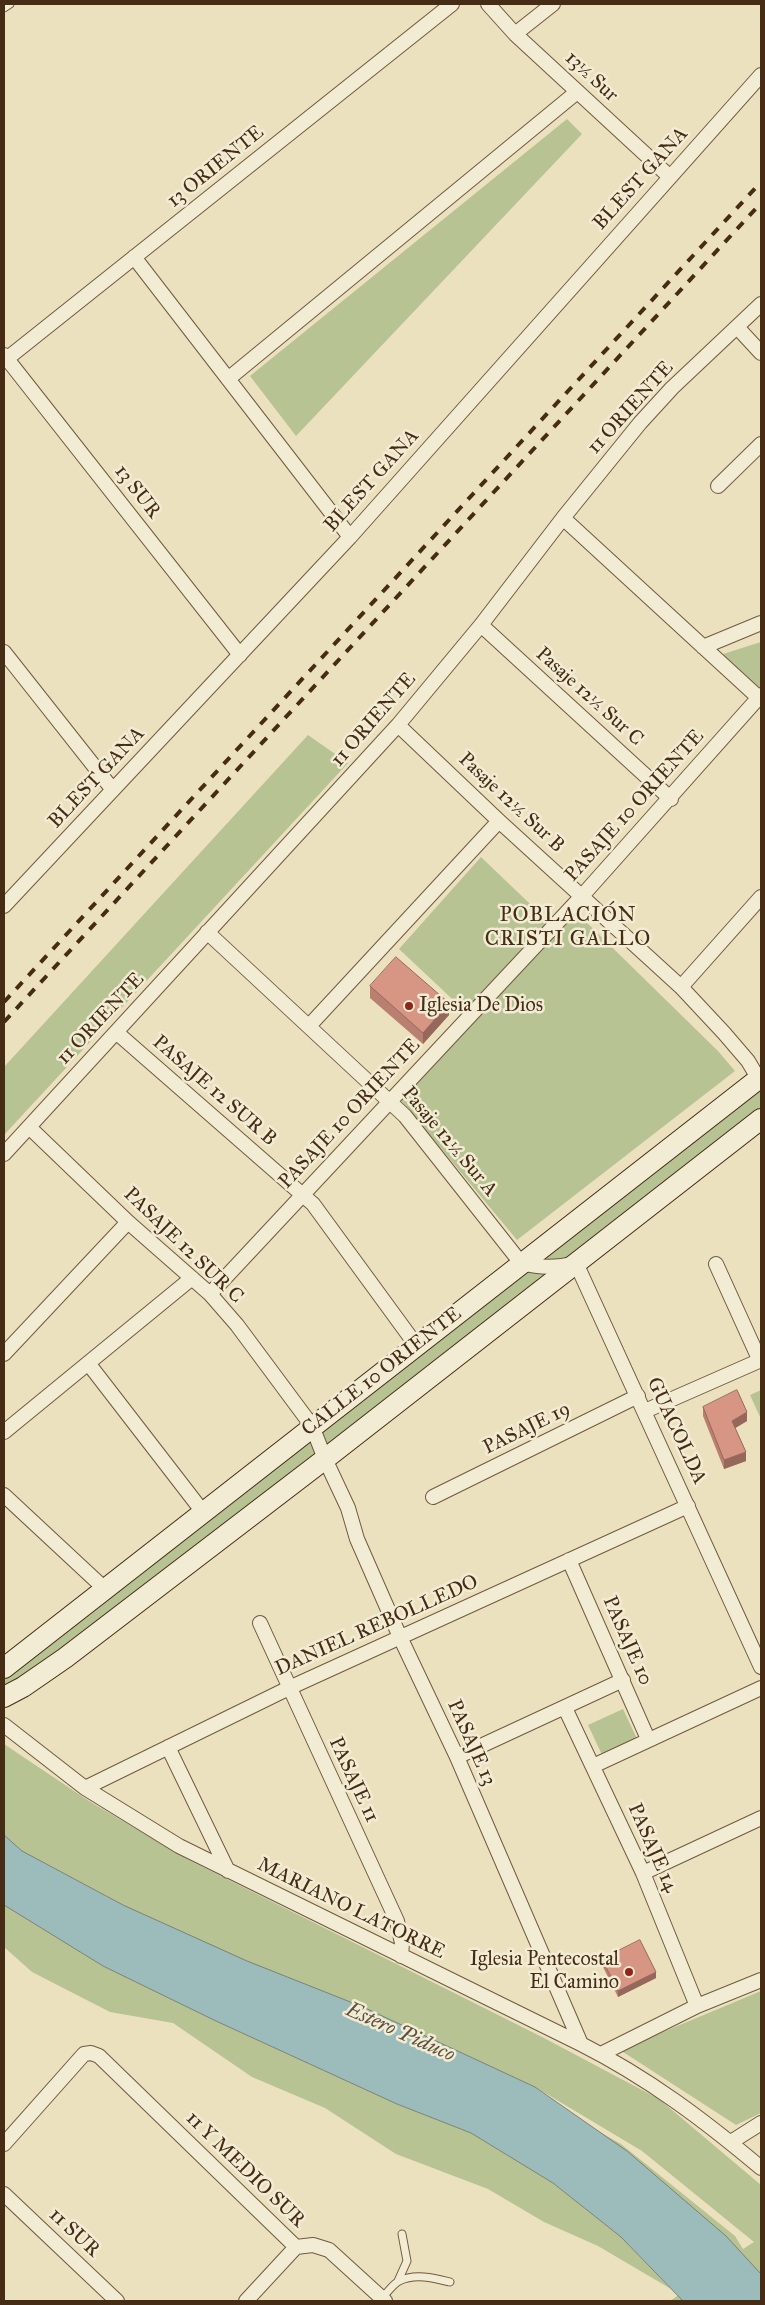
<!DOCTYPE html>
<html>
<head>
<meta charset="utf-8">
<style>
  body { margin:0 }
  #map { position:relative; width:765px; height:2305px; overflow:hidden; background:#ece1bf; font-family:"IM FELL Great Primer",serif }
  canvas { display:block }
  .frame { position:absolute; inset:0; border:5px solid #462c14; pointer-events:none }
</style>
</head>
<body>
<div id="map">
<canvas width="765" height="2305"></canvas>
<div class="frame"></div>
</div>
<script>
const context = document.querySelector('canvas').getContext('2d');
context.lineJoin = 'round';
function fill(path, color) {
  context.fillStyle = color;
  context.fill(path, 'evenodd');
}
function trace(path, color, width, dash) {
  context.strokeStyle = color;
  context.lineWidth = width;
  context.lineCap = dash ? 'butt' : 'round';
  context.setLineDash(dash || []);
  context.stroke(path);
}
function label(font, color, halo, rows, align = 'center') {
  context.font = font + ' "IM FELL Great Primer",serif';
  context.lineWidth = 5;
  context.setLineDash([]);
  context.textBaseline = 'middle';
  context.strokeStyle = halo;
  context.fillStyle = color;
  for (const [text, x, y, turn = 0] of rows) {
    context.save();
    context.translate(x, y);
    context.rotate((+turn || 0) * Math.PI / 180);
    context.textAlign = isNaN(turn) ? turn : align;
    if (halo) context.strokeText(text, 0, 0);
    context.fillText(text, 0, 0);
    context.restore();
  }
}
fill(new Path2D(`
  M567,119L582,134L296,436L250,376Z
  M761,642V688L758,692L723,654Z
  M308,735L348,763L4,1135V1067Z
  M481,857L550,923L466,1012L399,949Z
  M577,913L718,1051L735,1071L517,1240L399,1098Z
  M761,1082V1114L327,1452L4,1691V1676Z
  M761,1390V1419L750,1395Z
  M623,1709L639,1743L604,1759L588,1725Z
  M4,1744L89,1801L189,1860L544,2038L659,2099L761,2185V2301H670L698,2281L622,2201L8,1907L103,1966L216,2021L397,2104L471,2133L553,2183L621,2237L671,2289L598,2246L544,2222L488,2189L396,2154L325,2108L252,2077L173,2023L110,2012L32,1972L4,1947V1837L9,1840L4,1835ZM41,1861L123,1905L81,1888ZM299,1982L363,2007L535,2087L642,2151L754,2242L743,2249L735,2236L621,2144L503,2078Z
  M761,1991V2113L736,2125L620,2050Z`), '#b7c392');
const water = new Path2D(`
  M4,1835L22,1851L123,1905L247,1961L363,2007L535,2087L627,2151L726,2236L761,2274V2301H683L621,2237L553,2183L471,2133L397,2104L216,2021L103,1966L4,1905Z`);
fill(water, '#9cbbbb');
trace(water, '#7a8278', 1);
const lane = new Path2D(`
  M4,8L10,4
  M398,2281L407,2261L402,2234
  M382,2298C387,2293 393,2284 399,2281C415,2273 434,2278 450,2282`);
const street = new Path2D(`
  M488,4L515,34L670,177
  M515,34L553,4
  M134,257L350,537
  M737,327L761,353
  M4,355L240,655
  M4,361L452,4
  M228,379L577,92
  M718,486L761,444
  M563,518L759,698
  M481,625L671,799
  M703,647L761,623
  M4,652L113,790
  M398,725L499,821L681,987L724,1033L748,1061L761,1083
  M4,906L350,537L761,75
  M207,932L405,1116L521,1263C541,1268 556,1268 576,1263L761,1667
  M681,987L761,897
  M309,1026L499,821
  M116,1032L313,1204L416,1345
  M29,1127L128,1222L210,1294L237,1325L312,1426L325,1459L348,1508L357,1539L400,1637L457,1757L581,2044
  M4,1154L398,725L481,625L563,518L640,423L672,388L761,304
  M716,1264L760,1361
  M210,1294L582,896L761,695
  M4,1354L128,1222
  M88,1363L203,1512
  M645,1411L761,1360
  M4,1432L192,1278
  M4,1495L105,1589
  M433,1497L638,1396
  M569,1560L648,1739
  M260,1623L397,1921L402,1943L401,1956
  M565,1708L643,1873L697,2006
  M4,1725L85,1788L179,1846L581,2044C648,2078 704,2120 761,2168
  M168,1747L228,1871
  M457,1757L623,1680
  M593,1766L761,1688
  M85,1788L289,1688L688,1506
  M643,1873L761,1818
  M601,2054L697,2006L761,1980
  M731,2142L761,2123
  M4,2144L84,2054L91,2053L99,2056L296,2247
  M4,2194L117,2301
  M296,2247L313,2245L329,2250L385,2301
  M246,2301L296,2247`);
const secondary = new Path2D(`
  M4,1668L761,1077
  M4,1697L23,1687L65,1658L325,1459L761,1119`);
trace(lane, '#70593f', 9);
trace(street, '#70593f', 16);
trace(secondary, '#462c14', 22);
trace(lane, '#f3ecd5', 7);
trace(street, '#f3ecd5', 14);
trace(secondary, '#f3ecd5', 20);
trace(new Path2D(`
  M4,1002L761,182
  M4,1022L761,203`), '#462c14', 4, [9, 9]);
fill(new Path2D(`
  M370,986L449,1015L423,1044L370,998Z
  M703,1407L747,1421L735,1428L746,1461L724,1469L703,1416Z
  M602,1959L656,1978L618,1997L602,1965Z`), '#b98072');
fill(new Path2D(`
  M449,1003V1015L423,1044V1033Z
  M747,1412V1421L732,1430V1421Z
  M746,1452V1461L724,1469V1460Z
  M656,1972V1978L618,1997V1991Z`), '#96685c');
const building = new Path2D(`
  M396,957L449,1003L423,1033L370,986Z
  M737,1390L747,1412L732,1421L746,1452L724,1460L703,1407Z
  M640,1940L656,1972L618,1991L602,1959Z`);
fill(building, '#d79584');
trace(building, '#96685c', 1);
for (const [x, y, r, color] of [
  [409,1006,5,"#8f2418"],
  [629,1972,5,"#8f2418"]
]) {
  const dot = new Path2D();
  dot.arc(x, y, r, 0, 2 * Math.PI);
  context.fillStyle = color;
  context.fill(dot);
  trace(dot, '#f3ecd5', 2);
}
label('20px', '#462c14', '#f3ecd5', [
  ["13½ Sur",591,77,43],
  ["13 ORIENTE",216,167,-39],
  ["BLEST GANA",641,179,-48],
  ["11 ORIENTE",631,408,-48],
  ["BLEST GANA",372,481,-48],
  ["13 SUR",137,492,52],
  ["Pasaje 12½ Sur C",589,697,42],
  ["11 ORIENTE",374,720,-49],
  ["BLEST GANA",97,778,-47],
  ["Pasaje 12½ Sur B",511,803,43],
  ["PASAJE 10 ORIENTE",635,806,-48],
  ["11 ORIENTE",101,1019,-47],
  ["PASAJE 12 SUR B",214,1091,41],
  ["PASAJE 10 ORIENTE",350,1114,-47],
  ["Pasaje 12½ Sur A",449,1142,50],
  ["PASAJE 12 SUR C",183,1246,44],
  ["CALLE 10 ORIENTE",382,1372,-38],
  ["PASAJE 19",527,1429,-26],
  ["GUACOLDA",676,1431,65],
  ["DANIEL REBOLLEDO",377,1626,-24],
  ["PASAJE 10",627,1641,66],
  ["PASAJE 13",471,1743,66],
  ["PASAJE 11",353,1780,65],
  ["PASAJE 14",652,1848,66],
  ["MARIANO LATORRE",351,1909,26],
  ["11 Y MEDIO SUR",245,2170,44],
  ["11 SUR",74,2233,43]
]);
label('20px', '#462c14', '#f3ecd5', [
  ["Iglesia De Dios",419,1006],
  ["Iglesia Pentecostal",619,1960,"right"],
  ["El Camino",619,1983,"right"]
], 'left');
context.letterSpacing = '1px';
label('21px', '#462c14', '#f3ecd5', [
  ["POBLACIÓN",568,916],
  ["CRISTI GALLO",568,940]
]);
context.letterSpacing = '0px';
label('italic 21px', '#5c503e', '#f3ecd5', [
  ["Estero Piduco",400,2033,24]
]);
</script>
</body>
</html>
